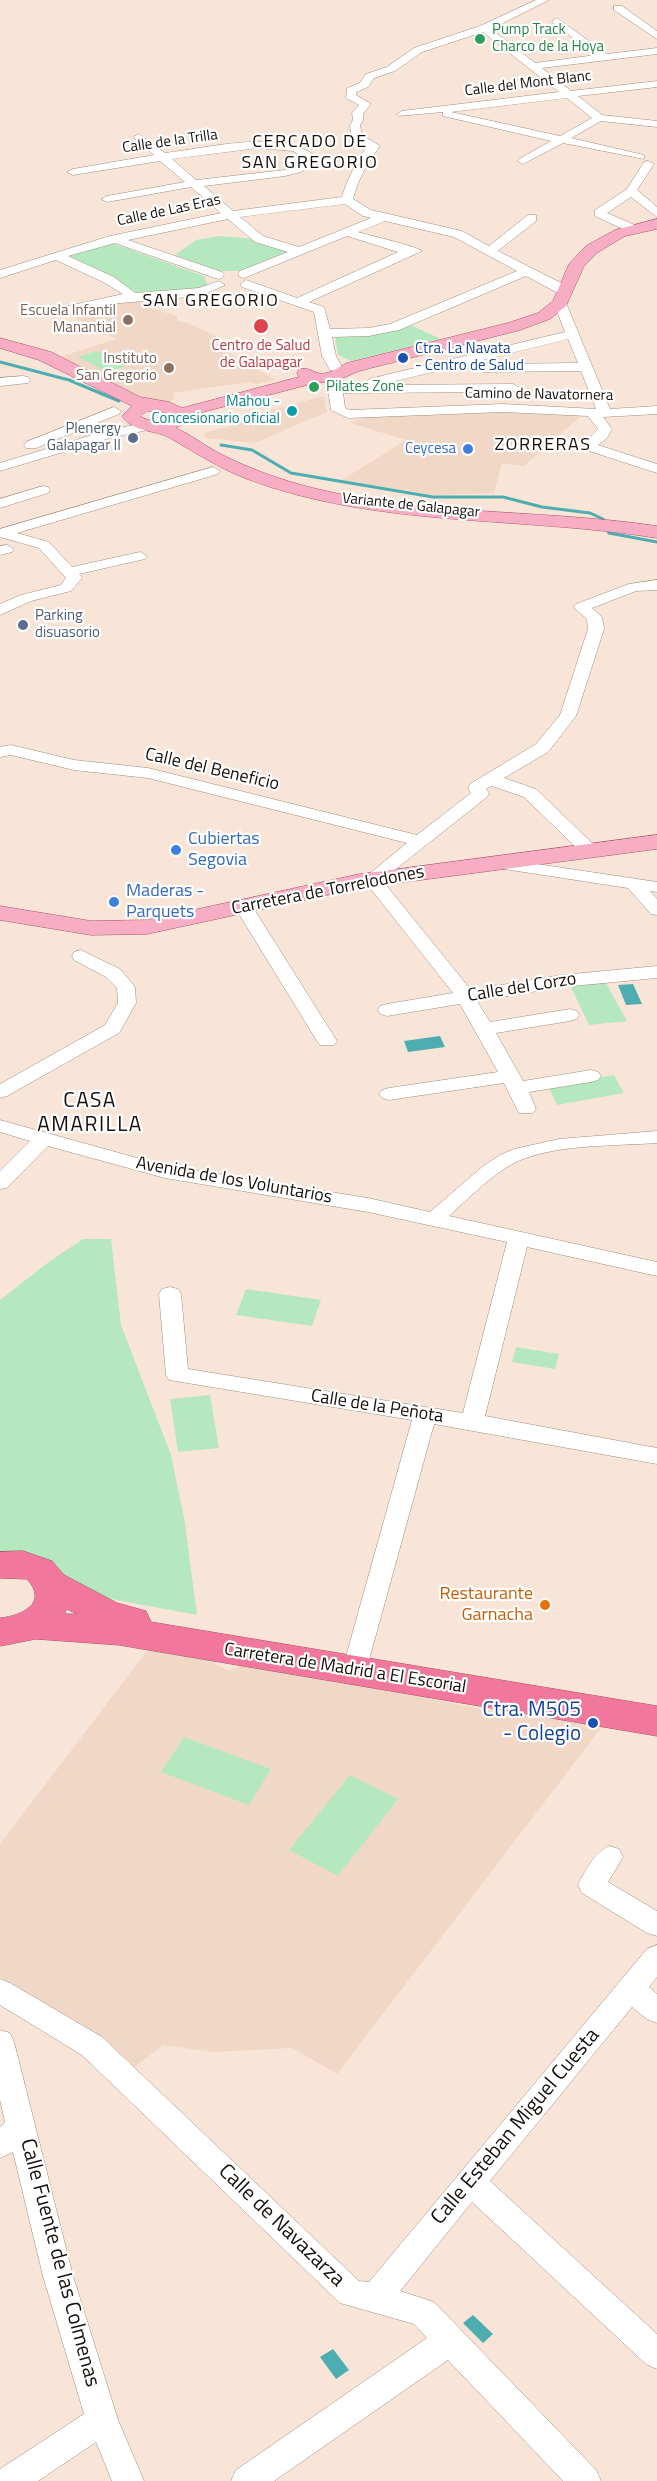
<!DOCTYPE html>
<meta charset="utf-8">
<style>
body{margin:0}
canvas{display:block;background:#f8e5d7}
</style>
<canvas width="657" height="2481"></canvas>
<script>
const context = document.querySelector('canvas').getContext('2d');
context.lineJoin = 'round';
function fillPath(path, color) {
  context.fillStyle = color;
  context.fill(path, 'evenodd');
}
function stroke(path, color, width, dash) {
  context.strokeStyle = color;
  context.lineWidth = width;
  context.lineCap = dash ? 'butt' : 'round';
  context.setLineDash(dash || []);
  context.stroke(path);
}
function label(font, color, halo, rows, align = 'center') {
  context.font = font + ' "Titillium Web",sans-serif';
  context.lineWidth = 4.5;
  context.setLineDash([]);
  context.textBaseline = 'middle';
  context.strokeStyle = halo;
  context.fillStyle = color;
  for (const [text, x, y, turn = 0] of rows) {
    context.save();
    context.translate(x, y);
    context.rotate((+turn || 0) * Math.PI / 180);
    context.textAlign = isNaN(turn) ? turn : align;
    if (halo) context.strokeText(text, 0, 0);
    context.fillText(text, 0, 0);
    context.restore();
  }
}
fillPath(new Path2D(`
 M137 300 144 306 177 316V321L188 323 218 337V343L215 345 276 380 257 384 248 382 172 393 175 396 170 403 147 401 60 357 116 339 65 313 80 308Z
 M324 396 327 412 255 443 205 438 204 433 238 424 233 420Z
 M504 410 582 415 524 466 502 463 494 493 435 495 342 480 406 440 350 423 365 416Z
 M149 1648 202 1657 229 1671 243 1664 413 1692 430 1699 502 1713 535 1716 601 1728 337 2074 292 2048 213 2052 163 2045 135 2067 105 2039 0 1977V1844Z`), '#f1d8c6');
fillPath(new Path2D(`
 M220 236 254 239 289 251 243 271H218L175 255 196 240Z
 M109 242 204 276 208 286 197 290 138 293 65 256Z
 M408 324 441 339 351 361 338 355 335 336Z
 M97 351 126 366 107 372 78 357Z
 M605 981 627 1021 589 1025 570 985Z
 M614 1075 624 1093 557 1105 548 1086Z
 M83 1239H111L121 1325 171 1455 185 1523 197 1615 90 1595 0 1554V1300L50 1261Z
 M246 1289 321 1300 312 1326 236 1315Z
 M516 1347 559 1354 555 1369 512 1362Z
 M210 1395 219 1448 178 1452 170 1399Z
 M184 1737 271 1769 249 1805 161 1772Z
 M350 1775 398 1799 338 1876 289 1850Z`), '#b6e8c0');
fillPath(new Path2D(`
 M633 984 642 1004 626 1005 618 985Z
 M440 1036 445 1047 408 1052 404 1041Z
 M473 2315 493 2334 483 2343 463 2323Z
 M333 2349 349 2370 336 2379 320 2357Z`), '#4dadb0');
stroke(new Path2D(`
 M0 362 69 380 119 401
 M221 445 252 450 291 473 433 497H503L542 507 590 513 603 519
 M607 529 609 533 657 542`), '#4dadb0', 3);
const minor = new Path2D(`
 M536 0H549L491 29 535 63 596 55 553 23 552 21 557 18 607 54 657 48V54L542 68 571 91 657 81V87L578 96 602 115 657 121V127L601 121 571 138 644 155V159L563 143 523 164 517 161 519 159 551 141 443 116V112L398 116 397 114 402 111 559 92 483 32 422 52 395 71 374 78 368 87 356 92V95L371 104 363 114V120L360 125 362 135 380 146C368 162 358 179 353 199L371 210 462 231 489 246 528 215H536V221L498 251 569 287 571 290 569 293 556 292 526 276 399 330 369 336 332 337 336 356 342 367 335 371 330 370 322 356 314 312 242 287 240 284 246 280 297 298 398 252 347 236 244 278 240 277 238 274 240 271 288 252 255 242 228 219 128 240 222 272 224 275 222 278 218 279 115 243 68 256 114 277 135 293 199 288 219 281 225 285 201 296 109 304 54 317 50 316 48 313 50 310 123 294 105 283 56 260 0 278V270L110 236 221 213 191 187 107 202 101 199 107 196 185 182 160 161 73 175 67 172 73 169 154 155 133 137 139 134 165 153C208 148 275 130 313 154L315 161 301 172 285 176 204 186 233 211 342 197C347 180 356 161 367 147L351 137 350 125 353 120 352 113 359 105 346 98 347 88 360 83 366 74 387 67 414 48 480 26ZM567 98 592 118 560 136 451 112ZM258 148 293 151 303 157V160L293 168 285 170 196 180 172 159ZM345 204 363 216 371 218 299 247 263 236 240 217ZM385 221 454 237 517 271 390 324 369 328 330 329 324 307 309 302 422 251C419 247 368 235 358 232Z
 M614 6H622L657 31V39L614 10Z
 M648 161 654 164 637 190 657 207V217L631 197 607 213 637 226V232H629L595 216V210L627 189 644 162Z
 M560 299 566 303 610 409 657 406V414L603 417 612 429 607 438 598 445 657 464V473L583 449 581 446 598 429 588 416 503 412 348 418 331 410 328 389 330 382 335 381 342 385H369L367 382 369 379 565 332 554 303ZM568 339 578 363 485 364 479 361ZM466 364 483 372 581 371 596 409 503 404 350 410 345 408 343 393 513 392 520 388 513 384 379 385Z
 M23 376 28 377 30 380 28 383 0 386V378Z
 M114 407 121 411 119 414 36 448H26L24 445 26 442Z
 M147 422 152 423 154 426 152 429 110 438 0 471V463L102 432Z
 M213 467 220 471 218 474 17 533 49 542 72 567 140 552 147 556 145 559 79 574 82 578 71 591 31 601 0 615V604L21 595 61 585 66 578 39 548 0 537V529Z
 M43 486 48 487 50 490 48 493 0 508V499Z
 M7 545 14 549 12 552 0 555V546Z
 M657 580V590L636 591 592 608 602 617 604 629 576 716 548 752 504 778 536 789 596 847 599 851 596 855H584L524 797 492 786 486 789 489 793 487 797 382 880 471 990 562 975 657 966V978L562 987 477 1001 490 1022 570 1009 577 1011 579 1015 577 1019 570 1021 496 1033 523 1081 591 1070 598 1072 601 1076 598 1080 591 1082 529 1092 536 1109 533 1113H519L504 1083 389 1100 382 1098 379 1094 382 1090 389 1088 498 1072 460 1004 387 1016 380 1014 378 1010 380 1006 387 1004 453 993 363 879 407 843 148 778 74 770 11 755 0 757V747L11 745 74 760 148 768 417 835 471 793 468 788 470 784 536 744 560 715 588 629 587 619 573 607 576 604 629 584Z
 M497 858 657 882V892L650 891 657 899V915L651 914 628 888 491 867 488 863 491 859Z
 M243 901 249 902 252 906 337 1041 334 1045H320L317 1041 234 906 237 902Z
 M81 950 120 969 135 987 136 1003 119 1033 7 1096 0 1098V1084L105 1025 118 1003 117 988 106 977 74 960 72 956 74 952Z
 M0 1120 166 1166 368 1198 430 1212 482 1167 500 1155 514 1149 559 1139 657 1131V1143C614 1146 552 1144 514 1163 490 1176 469 1198 449 1216L657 1262V1276L527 1247 485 1416 657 1448V1464L434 1424 369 1660 366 1667 357 1669 348 1667 345 1660 412 1420 169 1380 166 1375 159 1294 162 1289 170 1287 178 1289 181 1294 188 1369 463 1413 507 1242 368 1212 165 1178 48 1146 7 1188 0 1189V1171L30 1141 0 1132Z
 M610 1846 619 1849 623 1857 608 1882 657 1911V1936L647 1933 582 1893 578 1885C585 1871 595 1851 610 1846Z
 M657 1945V1977L649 1987 657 1994V2023L647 2019 632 2007 490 2181 657 2334V2369L646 2364 472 2202 400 2291 434 2302 596 2470 601 2481H563L448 2360 274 2481H231L236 2470 427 2338 414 2324 340 2303 82 2055 0 2005V1979L10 1983 102 2037 359 2281 369 2282 647 1949Z
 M0 2030 10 2033 14 2042 73 2276 118 2420 144 2481H112L96 2442 38 2481H0V2469L84 2414 43 2276 13 2152 0 2158V2127L5 2122 0 2100Z`);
const major = new Path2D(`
 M657 219V229L625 236 598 252 584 266 566 306 550 319 520 330 359 371 336 381 315 383 199 413 176 428C190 434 202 444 215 451 239 464 265 474 291 482 409 517 536 508 657 526V538C521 516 377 528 247 479 219 468 196 453 170 438 153 429 134 433 122 416L132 406 39 360 0 348V338L51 352 140 397 169 402 182 408 299 377 297 373 299 369C308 367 310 371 318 373 327 376 339 367 347 363L508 323 538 313 553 301 569 264 586 246 615 230ZM148 411 164 412 171 416C161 422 150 423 140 416Z
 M657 835V849L360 888 147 934 91 935 0 920V906L91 921 147 920 360 874Z`);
const highway = new Path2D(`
 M23 1551 52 1561 64 1575 117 1603 146 1611 151 1622 657 1706V1736L119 1645 36 1639 0 1646V1618C22 1616 49 1603 27 1579L0 1578V1552ZM67 1609 77 1614H65Z`);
stroke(minor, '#9e8d80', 1);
stroke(major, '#a4546a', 1);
stroke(highway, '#a4546a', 1);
fillPath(minor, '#fff');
fillPath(major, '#f7aec4');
fillPath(highway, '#f1789c');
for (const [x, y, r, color] of [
 [480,39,6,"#2e9e5b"],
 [128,320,6,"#8d6e63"],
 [261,326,8,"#e0444e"],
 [403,358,6,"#1a4fb4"],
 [169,368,6,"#8d6e63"],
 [314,387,6,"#2e9e5b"],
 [292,411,6,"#0f9aa8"],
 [133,438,6,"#5c6f8a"],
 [468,449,6,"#3f7fe0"],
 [23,625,6,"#5c6f8a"],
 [176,850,6,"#3f7fe0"],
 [114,902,6,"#3f7fe0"],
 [545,1605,6,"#e8710a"],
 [593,1723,6,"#1a4fb4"]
]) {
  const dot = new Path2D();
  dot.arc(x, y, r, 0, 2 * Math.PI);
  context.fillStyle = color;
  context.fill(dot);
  stroke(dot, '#fff', 2);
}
label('15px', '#27864d', '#fff', [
 ["Pump Track",492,30],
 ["Charco de la Hoya",492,47],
 ["Pilates Zone",326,387]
], 'left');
label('15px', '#16100c', '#fff', [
 ["Calle del Mont Blanc",528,84,-7],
 ["Calle de la Trilla",170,142,-8],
 ["Calle de Las Eras",169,211,-12],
 ["Camino de Navatornera",539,395,1],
 ["Variante de Galapagar",411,506,6]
]);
label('15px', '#785e54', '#fff', [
 ["Escuela Infantil",116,311],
 ["Manantial",116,328],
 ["Instituto",157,359],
 ["San Gregorio",157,376]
], 'right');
label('15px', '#be3a42', '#fff', [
 ["Centro de Salud",261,346],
 ["de Galapagar",261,363]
]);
label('15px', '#164399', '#fff', [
 ["Ctra. La Navata",415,349],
 ["- Centro de Salud",415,366]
], 'left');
label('15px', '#0d838f', '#fff', [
 ["Mahou -",280,402],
 ["Concesionario oficial",280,419]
], 'right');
label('15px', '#4e5e75', '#fff', [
 ["Plenergy",121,429],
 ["Galapagar II",121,446],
 ["Parking",35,616,"left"],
 ["disuasorio",35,633,"left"]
], 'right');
label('15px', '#366cbe', '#fff', [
 ["Ceycesa",456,449]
], 'right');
context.letterSpacing = '1.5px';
label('18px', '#16100c', '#fff', [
 ["CERCADO DE",310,143],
 ["SAN GREGORIO",310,164],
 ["SAN GREGORIO",211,302],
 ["ZORRERAS",543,446]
]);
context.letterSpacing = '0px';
label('18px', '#16100c', '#fff', [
 ["Calle del Beneficio",212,770,13],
 ["Carretera de Torrelodones",328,891,-11],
 ["Calle del Corzo",522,988,-9],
 ["Avenida de los Voluntarios",234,1181,10],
 ["Calle de la Peñota",377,1407,9],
 ["Carretera de Madrid a El Escorial",345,1669,9]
]);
label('18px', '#366cbe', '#fff', [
 ["Cubiertas",188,840],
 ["Segovia",188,861],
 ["Maderas -",126,892],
 ["Parquets",126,913]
], 'left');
label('18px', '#c56008', '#fff', [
 ["Restaurante",533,1595],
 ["Garnacha",533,1616]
], 'right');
context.letterSpacing = '1.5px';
label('21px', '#16100c', '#fff', [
 ["CASA",90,1102],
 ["AMARILLA",90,1126]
]);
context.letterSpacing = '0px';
label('21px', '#164399', '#fff', [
 ["Ctra. M505",581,1711],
 ["- Colegio",581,1735]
], 'right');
label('21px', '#16100c', '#fff', [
 ["Calle Esteban Miguel Cuesta",516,2127,-50],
 ["Calle de Navazarza",281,2226,44],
 ["Calle Fuente de las Colmenas",59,2263,75]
]);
</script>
